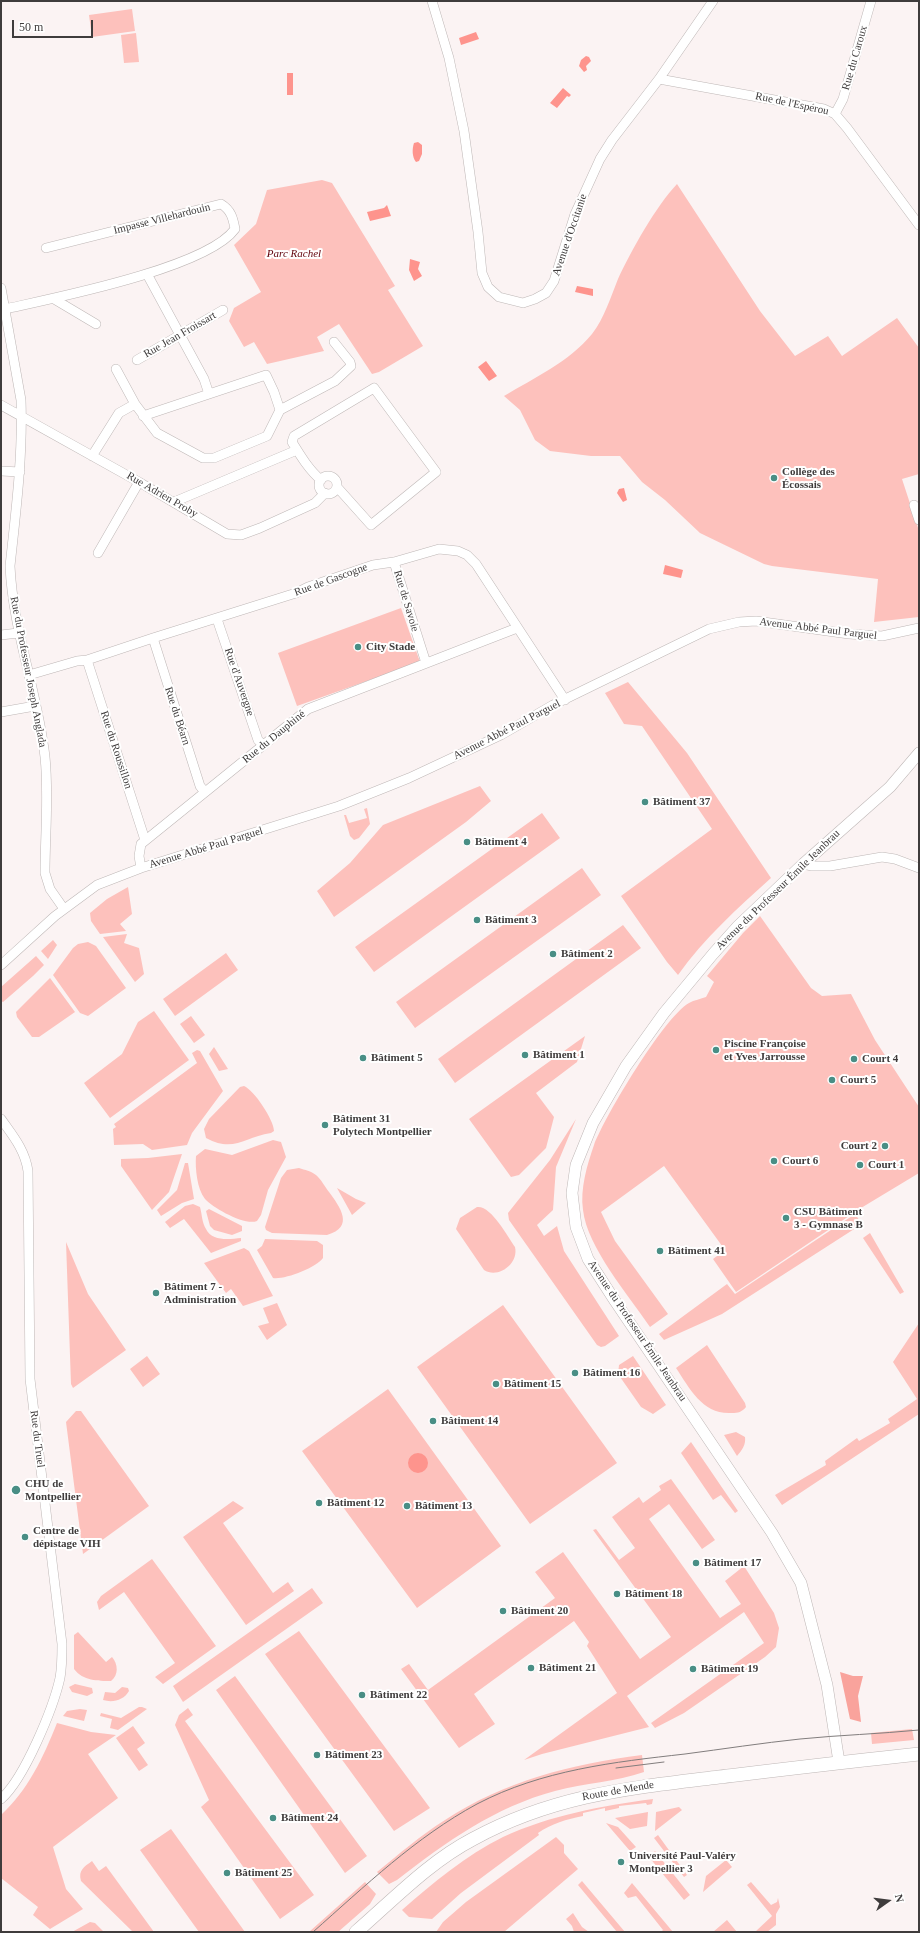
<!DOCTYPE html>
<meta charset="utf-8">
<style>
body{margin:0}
#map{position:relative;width:920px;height:1933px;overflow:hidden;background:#fbf3f3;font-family:Georgia,serif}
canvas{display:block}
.frame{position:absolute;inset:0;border:2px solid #3f3c3c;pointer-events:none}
.north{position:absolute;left:868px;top:1881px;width:40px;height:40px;-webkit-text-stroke:3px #fff;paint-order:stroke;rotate:76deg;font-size:11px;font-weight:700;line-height:16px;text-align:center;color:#3f3c3c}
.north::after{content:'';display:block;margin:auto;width:14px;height:18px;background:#3f3c3c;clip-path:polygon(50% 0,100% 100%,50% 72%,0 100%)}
.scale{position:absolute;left:12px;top:20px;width:81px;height:18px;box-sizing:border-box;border:2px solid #3f3c3c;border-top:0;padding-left:5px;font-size:12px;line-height:14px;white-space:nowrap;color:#3f3c3c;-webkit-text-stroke:3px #fff;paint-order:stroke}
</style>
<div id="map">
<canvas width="920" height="1933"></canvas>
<div class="frame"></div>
<div class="north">N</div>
<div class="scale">50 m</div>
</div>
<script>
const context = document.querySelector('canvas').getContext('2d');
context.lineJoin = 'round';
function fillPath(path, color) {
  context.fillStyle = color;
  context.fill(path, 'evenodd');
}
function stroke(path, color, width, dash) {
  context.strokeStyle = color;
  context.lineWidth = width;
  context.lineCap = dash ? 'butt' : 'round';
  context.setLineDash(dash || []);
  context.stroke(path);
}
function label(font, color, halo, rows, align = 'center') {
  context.font = font + ' Georgia,serif';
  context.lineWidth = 4;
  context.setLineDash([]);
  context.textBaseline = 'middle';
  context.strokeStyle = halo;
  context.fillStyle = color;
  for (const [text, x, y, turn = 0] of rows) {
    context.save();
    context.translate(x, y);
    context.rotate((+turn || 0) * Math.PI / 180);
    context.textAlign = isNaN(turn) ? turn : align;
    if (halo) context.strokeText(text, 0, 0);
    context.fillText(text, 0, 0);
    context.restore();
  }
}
fillPath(new Path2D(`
 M132 9 135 31 92 37 89 15Z
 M136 33 139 62 124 63 121 35Z
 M322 180 332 183 395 286 388 290 423 346 379 372 372 374 339 324 317 337 324 351 267 364 254 342 244 347 229 321 234 308 261 292 234 245 256 224 267 190Z
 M677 184 760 311 795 356 828 336 842 356 897 318 919 348V474L902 479 919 531V617L874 622 878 579 772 566 764 564 700 533 665 500 642 482 620 456H591L550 451 535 440 520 410 504 396C534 378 569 362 592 334 604 319 611 296 618 279 631 251 656 206 677 184Z
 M401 608 420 662 297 706 278 653Z
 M628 682 687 753 771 878C738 908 704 938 678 975L667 962 621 896 712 829 642 726 624 724 605 693Z
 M480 786 491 801 466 822 334 917 317 891 350 863 383 825Z
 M367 808 370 824 359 838 354 840 350 836 344 815H346L349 823 367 818 364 809Z
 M542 813 560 838 374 972 355 947Z
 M582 868 601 895 415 1028 396 1002Z
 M128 887 132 914 120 924 126 931 100 934 91 921 90 913 107 899Z
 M760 916 811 988 822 996 851 994 875 1040 919 1107V1173L861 1208 736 1292 713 1259 725 1250 664 1166 601 1212 615 1241 668 1314 650 1327C629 1296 587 1247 583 1210 580 1189 587 1165 594 1145 605 1116 664 1017 689 1003 694 1000 701 999 706 997L714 982 707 976 743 933Z
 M623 925 641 948 455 1083 438 1059Z
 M127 934 124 943 139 948 144 974 135 982 103 937Z
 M53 940 57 945 48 959 41 951Z
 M88 942 96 946 126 988 88 1016 80 1013 53 975 73 948 78 944Z
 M226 953 238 970 175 1016 163 999Z
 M36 956 44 965 33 976 3 1002 1 1001V987Z
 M50 978 75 1012 39 1037H32L17 1017 16 1012Z
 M154 1011 189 1060 110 1118 84 1083 122 1054 138 1022Z
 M191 1016 205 1035 194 1043 180 1024Z
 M585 1036 577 1062 536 1093 554 1117 546 1148 519 1175 511 1177 469 1119Z
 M214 1047 228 1069 219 1071 209 1054Z
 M197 1050 200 1051 223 1091 192 1133 187 1145 152 1150 143 1144 114 1145 113 1129 116 1127 114 1124 197 1063 192 1053Z
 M244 1086C254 1090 274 1120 274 1131L271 1133C244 1137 234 1153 206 1138L204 1129 209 1119 240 1087Z
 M576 1119 556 1167 553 1210 537 1225 544 1236 557 1226 564 1251 619 1336 605 1346 601 1347 597 1345 509 1220 508 1213 550 1160Z
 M273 1140 281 1142 286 1157 268 1190 261 1215 257 1221C245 1226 213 1208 205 1199 197 1189 195 1168 196 1156L205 1149 232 1155Z
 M182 1154 169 1192 152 1210 121 1166V1159L148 1158Z
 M185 1163H188L194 1199 182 1203 161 1216 157 1210 177 1190Z
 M299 1168C305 1170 311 1171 316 1175 321 1179 325 1187 329 1192 340 1207 355 1227 327 1235L272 1233 266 1230 265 1227 281 1178 287 1170Z
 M337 1188 356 1199 366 1203 352 1215Z
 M193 1204 200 1207C202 1214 202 1223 206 1229 212 1242 230 1239 241 1238V1241L211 1253 184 1219 170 1228 165 1222 185 1206Z
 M477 1207C491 1205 508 1237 515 1247 519 1264 498 1279 484 1270L456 1229 460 1218Z
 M209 1209 242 1226V1231L232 1235 214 1230 210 1226 206 1211Z
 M855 1214 862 1224 722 1314 664 1340 659 1334 727 1284 735 1294Z
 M870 1233 904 1292 900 1294 863 1238Z
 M265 1239 317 1241 323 1245V1258C316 1268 284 1280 273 1278L257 1250 262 1246Z
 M66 1242 88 1294 126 1350 73 1388 71 1384Z
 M244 1248 249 1251 273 1296 243 1306 231 1289 226 1293 204 1263Z
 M277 1303 287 1325 267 1340 258 1326 269 1323 263 1308Z
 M503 1305 617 1463 530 1524 417 1367Z
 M919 1323V1414L782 1505 775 1495 826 1465 825 1461 857 1438 859 1441 890 1423 888 1419 917 1399 893 1362Z
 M707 1345 745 1403 746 1407C742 1412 738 1413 732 1413 703 1415 690 1389 676 1368Z
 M147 1356 160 1374 143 1387 130 1369Z
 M633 1356 666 1405 653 1414 641 1407 618 1374 619 1365Z
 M388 1389 501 1546 417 1608 302 1451Z
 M76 1411H81L149 1506 83 1554 66 1422Z
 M736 1432 745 1437C746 1445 742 1450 737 1456L724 1435Z
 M691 1442 738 1511 735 1513 721 1495 713 1500 681 1453Z
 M671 1479 715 1540 702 1549 669 1504 649 1519 720 1618 741 1604 725 1581 744 1566 774 1613 779 1628 776 1647 765 1657 684 1713 655 1728 651 1723 764 1643 744 1612 627 1696 649 1727 542 1754 524 1760 617 1693 587 1646 589 1642 574 1621 474 1694 495 1724 459 1748 401 1669 409 1664 428 1690 555 1598 535 1572 563 1552 640 1659 671 1637 593 1530 596 1529 619 1560 635 1548 612 1517 639 1497 643 1503 661 1490 659 1486Z
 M233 1501 244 1508 223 1523 273 1593 288 1582 294 1591 246 1625 183 1537Z
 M152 1559 216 1646 163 1684 155 1677 175 1663 124 1592 99 1610 97 1602 101 1596Z
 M312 1588 323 1603 183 1702 173 1686Z
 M299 1631 430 1808 394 1831 265 1654Z
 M78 1632 106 1662 112 1657C118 1664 119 1675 111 1681 98 1681 83 1681 74 1669V1635Z
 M235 1676 367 1856 345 1873 216 1690Z
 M75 1684 92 1688 93 1693 87 1696 72 1692 69 1687Z
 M122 1687 128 1688 129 1691C124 1700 113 1703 103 1700L105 1692 115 1693Z
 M139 1707H142L147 1709 118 1730 110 1728 112 1719 100 1716 101 1713 121 1718Z
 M188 1708 193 1715 185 1721 314 1895 280 1919 201 1807 209 1800 175 1725 179 1715Z
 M80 1709 87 1710 84 1721 63 1716 67 1711Z
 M57 1723 91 1732 116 1735 88 1754 118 1798 53 1847 66 1889 83 1909 50 1929 33 1915 38 1907 1 1878V1815C28 1790 43 1758 57 1723Z
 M133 1726 145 1743 137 1749 148 1765 139 1771 116 1738Z
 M912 1729 914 1740 872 1744 871 1733Z
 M642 1755 644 1772C616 1782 585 1783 555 1791 495 1807 446 1842 397 1880L389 1884 377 1872C399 1854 421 1835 445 1820 504 1781 572 1764 642 1755Z
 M653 1799 652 1804 647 1805 646 1803 619 1806V1808L605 1811V1808L583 1813V1816C567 1819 551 1824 538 1833L539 1835 461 1893 432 1919 409 1917 402 1910C433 1883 466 1855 503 1837 551 1815 601 1806 653 1799Z
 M679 1807 682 1810 655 1831 656 1812Z
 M648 1812 647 1826 630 1829 615 1818Z
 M606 1823 618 1827 636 1847 630 1851Z
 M171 1829 245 1932H199L140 1850Z
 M658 1835 687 1875 684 1877 654 1838Z
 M556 1837 564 1845V1853L578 1869 504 1932H436L443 1922 466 1902Z
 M655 1851 690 1895 684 1900 649 1857Z
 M726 1860 732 1867 703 1892 706 1876Z
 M92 1861 99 1871 106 1866 154 1932H133L81 1881C78 1870 84 1867 92 1861Z
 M582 1881 625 1932H617L578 1885Z
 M365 1882 376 1894 370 1904 338 1932H309Z
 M751 1882 771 1905 777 1902 778 1898 780 1907 776 1914V1925L767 1932H755L772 1916 747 1885Z
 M632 1883 673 1932H661L663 1930 636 1896 628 1898 624 1893Z
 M573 1913 582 1927 589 1932H574L572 1926 566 1919Z
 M727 1920 737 1932H713Z
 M90 1922 95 1923 104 1932H72Z`), '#fdc1bc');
fillPath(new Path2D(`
 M840 1672 853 1676H863L858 1696 861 1722 850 1719Z`), '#f9a39c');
fillPath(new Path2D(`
 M476 32 479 39 461 45 459 38Z
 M586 56 589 57 591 61 586 66 587 70 584 72 579 66 581 60Z
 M287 73H293V95H287Z
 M563 88 571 95 569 97 567 96 557 108 550 103Z
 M418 142 422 145V154L419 161 416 162C412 157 412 149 414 143Z
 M387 205 391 216 370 221 367 212 384 208Z
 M410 259 420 262 418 269 422 276 414 281 409 270Z
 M577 286 593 289V296L575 292Z
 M486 361 497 376 489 381 478 367Z
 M624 488 627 500 623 502 617 493 619 489Z
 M665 565 683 570 681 578 663 574Z
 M408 1463a10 10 0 1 1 20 0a10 10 0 1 1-20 0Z`), '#fe948d');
const minor = new Path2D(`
 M432 1 449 58 464 131 478 232 482 273 488 287 499 297 523 303 535 299 546 293 554 281 575 214 600 159 612 140 659 79 713 1
 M659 79 824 109 835 114 847 128 919 225
 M835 114 843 99 871 1
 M147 274 204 379 209 394
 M1 288 21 400C23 455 16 511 10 566 13 632 38 693 45 757 49 795 45 835 45 873L50 889 64 909
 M54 299 96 324
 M5 309C54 298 207 268 235 229 233 218 231 210 221 204L46 248
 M137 360 223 310
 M116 369 135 404
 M1 405 139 482 227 534 241 535 260 528 315 503 325 493
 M143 416 266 375 274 392 280 410
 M92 456 119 413 135 404 157 433 203 458H214L267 436 280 410 335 381 351 366 350 362 334 342
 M1 471 20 472
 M319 485a9 9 0 1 1 18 0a9 9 0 1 1-18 0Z
 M321 480C309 470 300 455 292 442L294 436 374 388 436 472 371 525 337 487
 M174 502 297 450
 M914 505 919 520
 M98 553 139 482
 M394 562 426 663
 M217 619 258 740 263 745
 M1 635 18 633
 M153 638 200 786 205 792
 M87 660 145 840
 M29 675 77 661 87 660 153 638 296 593 308 587 373 565 394 562 439 549 458 551 467 555 476 564 565 700
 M1 712 35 706
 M803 864 812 866H830L882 857 895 859 919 868
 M141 868 139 856 141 844 308 709 517 628
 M1 965 55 916 97 885 141 868 339 806 409 778 501 735 553 705 709 629 739 622 756 621 849 634 882 636 919 628
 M1 1119C13 1136 25 1150 28 1171L30 1379 62 1644C62 1655 62 1667 60 1678 53 1709 24 1779 1 1799`);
const tertiary = new Path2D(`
 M839 1762 827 1685 801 1583 772 1533 615 1301 588 1259 576 1227 572 1193 576 1165 593 1123 626 1066 664 1013 713 954 738 926 803 864 890 787 919 753`);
const secondary = new Path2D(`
 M356 1932C393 1900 429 1862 473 1839 554 1795 630 1788 719 1777 786 1769 852 1761 919 1754`);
stroke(minor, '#beb7b6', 10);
stroke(tertiary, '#beb7b6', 12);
stroke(secondary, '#beb7b6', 14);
stroke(minor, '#fff', 9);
stroke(tertiary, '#fff', 11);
stroke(secondary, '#fff', 13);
stroke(new Path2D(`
 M616 1768 664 1762
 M313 1932C365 1886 416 1837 477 1804 542 1770 614 1762 685 1754 723 1749 762 1743 800 1739 840 1735 879 1734 919 1730`), '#817d7d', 1);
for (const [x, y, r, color] of [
 [774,478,4,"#498e85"],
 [358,647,4,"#498e85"],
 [645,802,4,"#498e85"],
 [467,842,4,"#498e85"],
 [477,920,4,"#498e85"],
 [553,954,4,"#498e85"],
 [716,1050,4,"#498e85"],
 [525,1055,4,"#498e85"],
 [363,1058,4,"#498e85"],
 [854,1059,4,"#498e85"],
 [832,1080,4,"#498e85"],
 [325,1125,4,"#498e85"],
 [885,1146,4,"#498e85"],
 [774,1161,4,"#498e85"],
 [860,1165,4,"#498e85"],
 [786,1218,4,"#498e85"],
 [660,1251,4,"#498e85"],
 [156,1293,4,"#498e85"],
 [575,1373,4,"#498e85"],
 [496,1384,4,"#498e85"],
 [433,1421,4,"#498e85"],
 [16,1490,5,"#498e85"],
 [319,1503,4,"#498e85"],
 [407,1506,4,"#498e85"],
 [25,1537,4,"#498e85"],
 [696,1563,4,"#498e85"],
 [617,1594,4,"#498e85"],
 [503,1611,4,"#498e85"],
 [531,1668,4,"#498e85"],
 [693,1669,4,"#498e85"],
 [362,1695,4,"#498e85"],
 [317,1755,4,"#498e85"],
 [273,1818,4,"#498e85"],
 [621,1862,4,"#498e85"],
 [227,1873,4,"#498e85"]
]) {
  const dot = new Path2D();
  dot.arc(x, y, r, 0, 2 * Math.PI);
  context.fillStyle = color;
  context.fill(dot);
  stroke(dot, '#fff', 1.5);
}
label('11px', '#3f3c3c', '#fff', [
 ["Rue du Caroux",855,58,-74],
 ["Rue de l'Espérou",792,104,12],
 ["Impasse Villehardouin",162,219,-14],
 ["Avenue d'Occitanie",570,235,-71],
 ["Rue Jean Froissart",180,335,-30],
 ["Rue Adrien Proby",162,495,30],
 ["Rue de Gascogne",331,580,-20],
 ["Rue de Savoie",406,601,73],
 ["Avenue Abbé Paul Parguel",818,629,7],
 ["Rue du Professeur Joseph Anglada",28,672,79],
 ["Rue d'Auvergne",239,682,71],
 ["Rue du Béarn",177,716,72],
 ["Avenue Abbé Paul Parguel",507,730,-27],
 ["Rue du Dauphiné",274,737,-39],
 ["Rue du Roussillon",116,750,72],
 ["Avenue Abbé Paul Parguel",206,848,-17],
 ["Avenue du Professeur Émile Jeanbrau",778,890,-44],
 ["Avenue du Professeur Émile Jeanbrau",637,1331,56],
 ["Rue du Truel",37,1439,83],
 ["Route de Mende",618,1791,-10]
]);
label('italic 11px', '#61000a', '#fff', [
 ["Parc Rachel",294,254]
]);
label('bold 11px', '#3f3c3c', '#fff', [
 ["Collège des",782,472],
 ["Écossais",782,485],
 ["City Stade",366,647],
 ["Bâtiment 37",653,802],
 ["Bâtiment 4",475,842],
 ["Bâtiment 3",485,920],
 ["Bâtiment 2",561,954],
 ["Piscine Françoise",724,1044],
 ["et Yves Jarrousse",724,1057],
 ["Bâtiment 1",533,1055],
 ["Bâtiment 5",371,1058],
 ["Court 4",862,1059],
 ["Court 5",840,1080],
 ["Bâtiment 31",333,1119],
 ["Polytech Montpellier",333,1132],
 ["Court 2",877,1146,"right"],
 ["Court 6",782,1161],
 ["Court 1",868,1165],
 ["CSU Bâtiment",794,1212],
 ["3 - Gymnase B",794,1225],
 ["Bâtiment 41",668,1251],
 ["Bâtiment 7 -",164,1287],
 ["Administration",164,1300],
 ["Bâtiment 16",583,1373],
 ["Bâtiment 15",504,1384],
 ["Bâtiment 14",441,1421],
 ["CHU de",25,1484],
 ["Montpellier",25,1497],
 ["Bâtiment 12",327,1503],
 ["Bâtiment 13",415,1506],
 ["Centre de",33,1531],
 ["dépistage VIH",33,1544],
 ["Bâtiment 17",704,1563],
 ["Bâtiment 18",625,1594],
 ["Bâtiment 20",511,1611],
 ["Bâtiment 21",539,1668],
 ["Bâtiment 19",701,1669],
 ["Bâtiment 22",370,1695],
 ["Bâtiment 23",325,1755],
 ["Bâtiment 24",281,1818],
 ["Université Paul-Valéry",629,1856],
 ["Montpellier 3",629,1869],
 ["Bâtiment 25",235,1873]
], 'left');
</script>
